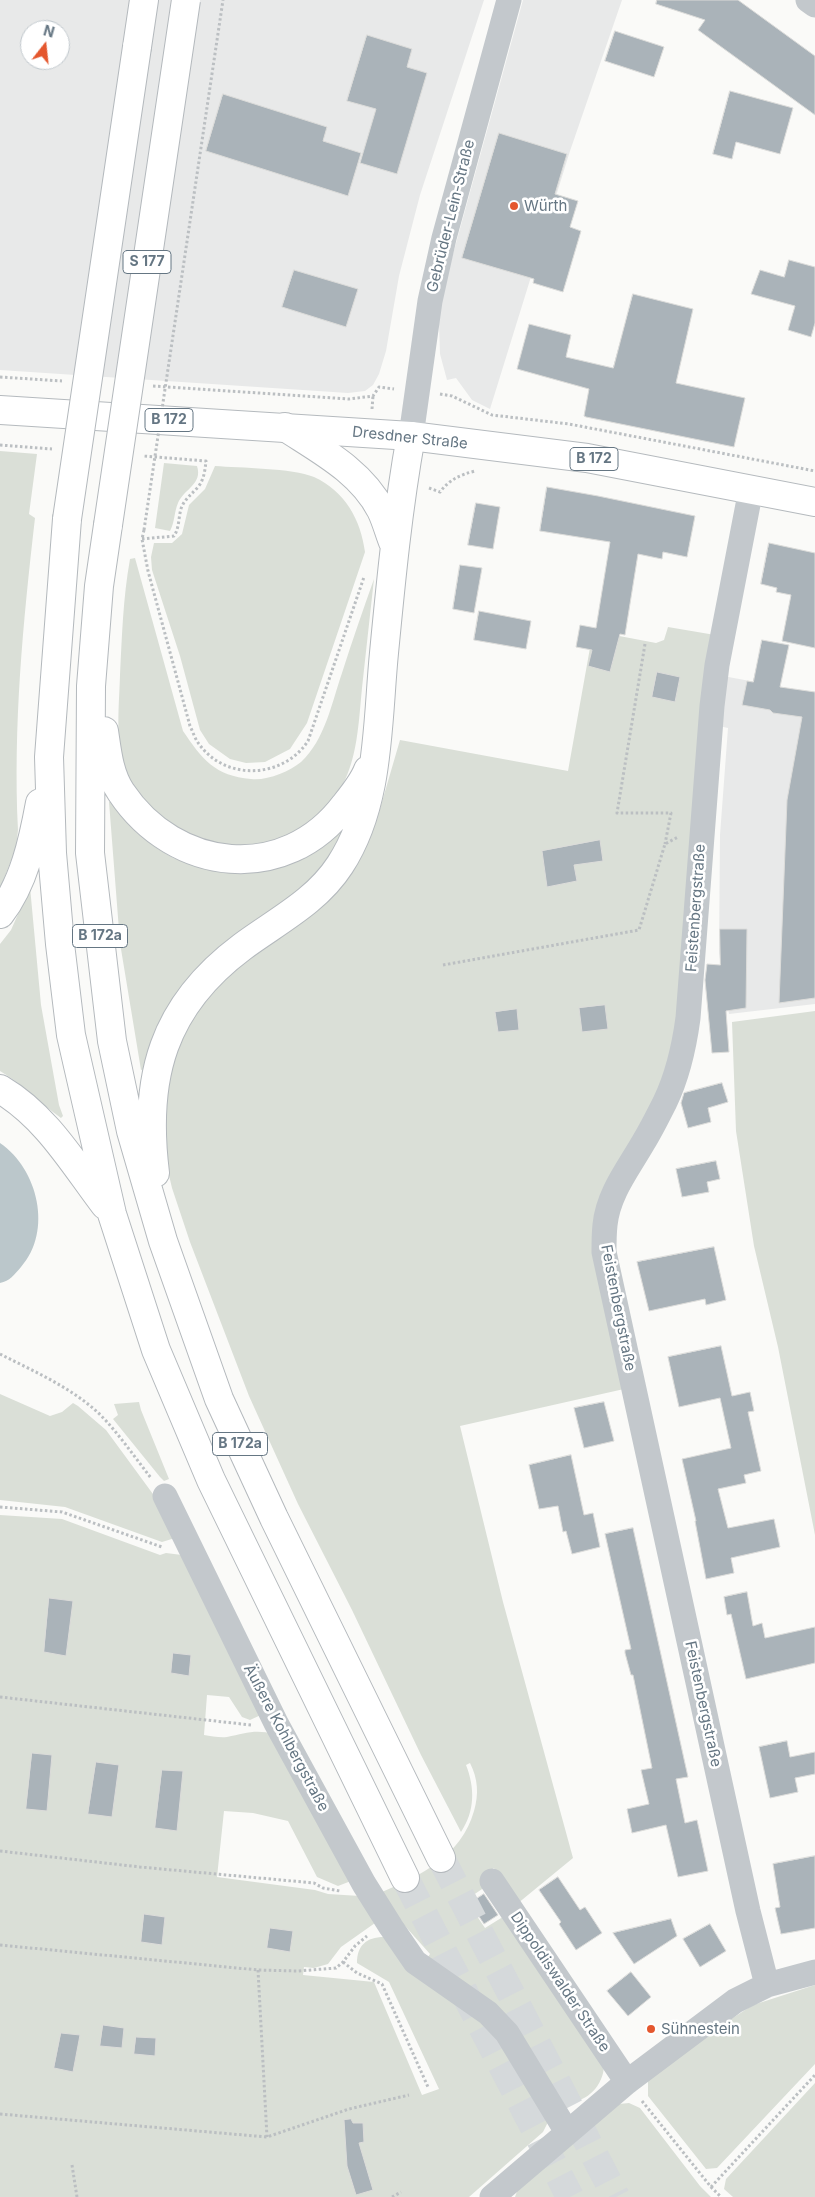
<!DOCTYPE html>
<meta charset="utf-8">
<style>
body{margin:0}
#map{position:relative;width:815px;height:2197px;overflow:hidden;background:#fafaf8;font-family:Inter,sans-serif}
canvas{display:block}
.north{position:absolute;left:20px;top:20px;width:50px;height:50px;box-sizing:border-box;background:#fff;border:1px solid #c1c8cd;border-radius:50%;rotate:16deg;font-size:14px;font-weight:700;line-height:20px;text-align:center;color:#657683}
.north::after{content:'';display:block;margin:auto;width:18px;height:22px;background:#e4572e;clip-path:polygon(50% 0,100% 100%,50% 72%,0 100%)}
</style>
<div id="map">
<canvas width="815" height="2197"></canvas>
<div class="north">N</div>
</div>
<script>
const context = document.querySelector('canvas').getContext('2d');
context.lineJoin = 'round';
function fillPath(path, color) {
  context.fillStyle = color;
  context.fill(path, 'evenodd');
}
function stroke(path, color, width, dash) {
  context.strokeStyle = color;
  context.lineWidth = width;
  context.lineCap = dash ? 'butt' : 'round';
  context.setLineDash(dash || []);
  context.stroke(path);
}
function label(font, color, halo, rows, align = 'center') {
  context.font = font + ' Inter,sans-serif';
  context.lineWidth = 5;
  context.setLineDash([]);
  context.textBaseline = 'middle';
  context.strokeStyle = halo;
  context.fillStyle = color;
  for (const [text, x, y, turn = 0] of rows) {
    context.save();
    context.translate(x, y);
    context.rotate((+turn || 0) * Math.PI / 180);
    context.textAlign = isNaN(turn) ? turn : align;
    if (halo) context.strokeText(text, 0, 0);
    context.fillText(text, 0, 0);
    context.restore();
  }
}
fillPath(new Path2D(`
 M0 0H484L420 195 399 276 386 351 379 374 373 385 365 391 348 393 0 370ZM30 30H60V60H30Z
 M523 0H622L570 151 490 409 472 400 456 378 447 380 440 354 439 323 442 294Z
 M723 676 815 693V1004L729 1014 719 953 720 835 728 728 719 726Z`), '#e8e9e9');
fillPath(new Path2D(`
 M0 451 37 454 29 514 35 518C23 622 13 726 18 830L16 848 0 889Z
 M164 463 197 466C203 484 184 489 178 503 174 512 175 522 170 531L155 528Z
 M215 466C240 468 292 468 314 477 345 491 361 520 365 552L307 723 290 749 265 762 246 763 230 759 209 744 200 730 180 656 152 570 151 557 154 543H172L182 534 189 505 205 489Z
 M135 558 183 731C202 759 215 776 251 779 266 781 289 772 301 762 325 740 332 702 342 673 352 641 363 610 374 579 370 615 366 651 362 688 359 718 358 752 345 780 330 810 302 837 270 846 219 859 151 828 129 780 114 746 119 711 120 675 122 636 123 598 130 559Z
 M668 627 715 635 672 1065 610 1180 624 1389 460 1426 503 1602 573 1858 517 1904 494 1868 480 1878 485 1887 466 1900 485 1928 506 1915 604 2066C603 2088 583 2106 562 2101L428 1957 430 1954 397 1917 382 1892C422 1875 461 1856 474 1811 479 1794 478 1779 470 1763L466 1765C475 1788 475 1811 461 1832L421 1755 352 1610 298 1504 249 1396 190 1242 172 1188 163 1150 164 1081 193 1011 367 838 377 819 400 740 568 771 593 631 656 643 664 640Z
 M114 801 136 832 155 847 173 858 212 871 239 872 344 820 350 823C334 851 317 877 292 898 259 924 218 945 190 977 169 1001 157 1040 145 1069L141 1070 120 943 109 802Z
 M30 887 41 1005 59 1105 63 1116 61 1118C40 1103 23 1084 0 1071V944L11 930Z
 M815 1011V1535L778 1347 754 1246 736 1131 732 1022Z
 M0 1394 50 1416 62 1412 73 1403 78 1406 106 1430 161 1505 175 1538 162 1542 65 1507 0 1500Z
 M139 1402 141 1410 169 1479 164 1481 160 1477 113 1419 118 1415 114 1404Z
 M0 1515 62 1519 160 1555 166 1553 182 1555 263 1714 250 1720 242 1717 229 1697 207 1695 204 1735C211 1736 220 1738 227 1737 245 1733 256 1729 274 1734L351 1881 338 1886 317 1877 288 1821 253 1813 224 1811 217 1877 315 1890 328 1894 360 1896 375 1923 341 1947 328 1964 314 1968 304 1967 303 1975 374 1982 422 2095 439 2089 389 1982 357 1963C357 1946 366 1937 384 1937L498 2035 548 2122 543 2132 469 2197H0Z
 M815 1985V2064L717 2168 706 2169 648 2096V2081L703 2037 753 2005Z
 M815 2083V2197H733L724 2189 726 2179Z
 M629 2103 640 2108 700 2186 711 2197H515L519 2186 619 2104Z`), '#dadfd7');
fillPath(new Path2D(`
 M0 1143C38 1169 53 1231 21 1267 14 1275 10 1281 0 1283Z`), '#bbc7cb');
const building = new Path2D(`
 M657 0H738L815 56V115L698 30 705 20 656 4Z
 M615 31 664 47 654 77 605 61Z
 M367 35 412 49 407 67 427 73 397 174 360 163 376 109 347 101Z
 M730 91 793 108 780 154 736 142 732 159 713 154Z
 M223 94 327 127 323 141 361 153 348 196 206 151Z
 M499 133 567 154 555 194 578 201 570 227 581 231 563 292 533 283 534 279 462 258Z
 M789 260 815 267V323L811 337 788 330 795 306 751 294 760 270 784 277Z
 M294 270 358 289 346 327 282 307Z
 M633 294 693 309 676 383 745 398 734 447 586 417 584 416 589 389 517 369 529 324 571 335 566 357 613 368Z
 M547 487 598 496 695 516 687 557 663 552 662 559 638 554 625 635 620 634 610 672 588 666 592 650 576 647 580 625 596 628 610 542 540 531Z
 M476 503 500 507 493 549 468 545Z
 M769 543 815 553V648L782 641 791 595 776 592 777 588 761 584Z
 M460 565 482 568 474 613 453 609Z
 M479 611 531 621 526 649 474 640Z
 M762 640 789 645 780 687 815 692V998L779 1003 787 800 802 717 773 713 770 710 742 705 747 681 753 682Z
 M657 672 680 677 675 702 652 697Z
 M600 840 603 861 574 865 577 881 547 887 542 851Z
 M720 929H747L746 1008 726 1011 729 1052 712 1053 705 980 707 964 720 965Z
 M605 1005 608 1029 582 1032 579 1008Z
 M517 1009 519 1030 498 1032 495 1012Z
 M722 1083 728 1102 708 1108 711 1122 688 1128 681 1103 684 1093Z
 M716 1161 720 1179 707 1182 709 1192 682 1197 676 1169Z
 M714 1247 726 1300 706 1305 705 1299 649 1311 637 1262Z
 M721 1346 732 1396 750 1392 754 1411 748 1412 761 1471 744 1475 746 1483 718 1489 728 1528 774 1519 780 1547 731 1558 734 1573 706 1579 695 1521H696L682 1459 731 1448 720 1398 679 1407 668 1357Z
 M604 1402 614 1441 584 1448 574 1408Z
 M571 1455 584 1515 593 1513 600 1547 572 1554 566 1531 563 1532 558 1506 539 1509 529 1465Z
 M633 1528 688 1777 676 1779 685 1823 697 1820 708 1871 678 1877 666 1825 632 1833 627 1809 649 1804 641 1770 652 1768 633 1675H631L625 1653V1650L631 1649 605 1534Z
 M747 1592 753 1626 762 1623 765 1638 815 1627V1663L746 1679 731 1614 727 1615 724 1597Z
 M49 1598 73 1601 66 1656 44 1652Z
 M173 1653 191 1655 189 1676 171 1673Z
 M787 1741 790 1757 815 1752V1774L795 1778 798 1792 770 1798 759 1747Z
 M32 1753 52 1755 47 1811 26 1809Z
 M96 1762 119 1765 112 1817 88 1814Z
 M162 1770 183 1771 177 1831 155 1828Z
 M815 1856V1928L781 1934 775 1908 780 1907 773 1864Z
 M558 1877 580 1910 585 1907 602 1933 576 1950 559 1924 561 1922 539 1890Z
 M484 1894 498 1915 484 1924 470 1903Z
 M144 1914 165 1917 162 1945 141 1942Z
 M671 1919 677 1936 634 1964 613 1933Z
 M710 1924 726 1951 700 1967 683 1939Z
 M270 1928 293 1931 290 1952 267 1948Z
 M631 1972 651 1997 628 2016 607 1991Z
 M103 2025 124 2028 122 2048 100 2046Z
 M61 2033 80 2035 73 2072 54 2068Z
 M136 2037 156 2038 155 2056 134 2054Z
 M351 2119 353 2123H363L364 2142 359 2143 373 2190 356 2195 347 2166 344 2120Z`);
fillPath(building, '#aab3b9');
stroke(building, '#dcdcda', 1);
stroke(new Path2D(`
 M441 1858 616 2197
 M405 1878 570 2197`), '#d5d9db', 28, [28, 14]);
const major = new Path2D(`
 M0 410 411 436 587 458 815 502`);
const highway = new Path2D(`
 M137 47 144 0
 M285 427C320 450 361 471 381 510 386 520 389 532 393 542
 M67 519 49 757 52 853 60 944 71 1035 112 1214 156 1350 211 1480 405 1878
 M108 525 99 586 91 686 90 853 112 1041 131 1131 163 1241 219 1399 274 1518 441 1858
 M104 731C107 751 109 774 121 792 175 873 285 885 345 805 353 795 363 783 368 770
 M0 914C24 883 33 841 40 803
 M0 1089C47 1117 73 1163 105 1205
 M155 1173C143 1077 163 1006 242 947 277 921 316 902 340 865 380 804 377 724 384 653 391 580 398 508 411 436`);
stroke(major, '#b5babe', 30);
stroke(highway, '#b4b9bd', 30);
stroke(new Path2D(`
 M0 377 62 381
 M153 386 349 399 373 396 379 387 394 389
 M440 394 452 396 492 415 569 424 815 471
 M372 409 373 396
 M0 445 52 449
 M429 488 440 492C450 479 460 475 475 471
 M144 530 142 539 148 571 190 726C193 732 195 739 199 744 226 782 284 778 308 741L364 577
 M142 539 174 536C180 527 178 516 182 506 186 498 192 494 198 487 204 480 205 470 206 461L143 456
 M645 644 617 813H671L665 844
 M443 965 639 930 665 844 678 837
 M0 1354C37 1373 80 1391 108 1423 123 1440 137 1460 151 1478
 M0 1507 62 1512 162 1547
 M0 1697 251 1725
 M0 1851 140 1867 314 1883 323 1888 340 1891
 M0 1945 258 1970 298 1971 336 1968 343 1962 355 1946 367 1936
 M343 1962 357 1973 382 1984 428 2087
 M258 1970 267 2137
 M642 2101 711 2187 721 2197
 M0 2114 267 2137 349 2109 409 2095
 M72 2165 77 2197
 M711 2187 815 2075
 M392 2197 401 2192`), '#bbbfc2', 3, [2.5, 2.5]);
stroke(new Path2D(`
 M808 0 815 5
 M411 436 430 301 444 238 509 0
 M751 489 717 665 712 706 688 1018C684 1048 678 1075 665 1102 658 1116 651 1130 643 1143 628 1169 608 1194 605 1225 604 1234 604 1243 604 1252L748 1911 767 1985
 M165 1496 276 1723 364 1884 391 1927 415 1962 488 2013 507 2033 567 2132
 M492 1881 627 2082
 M492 2197 627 2082 735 2001 767 1985 815 1972`), '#c3c8cc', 25);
stroke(major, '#fff', 28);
stroke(highway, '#fff', 28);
const highwayBridge = new Path2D(`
 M67 519 137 47
 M108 525 186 0`);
stroke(highwayBridge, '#b4b9bd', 30, []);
stroke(new Path2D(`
 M144 530 223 0`), '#bbbfc2', 3, [2.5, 2.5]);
stroke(highwayBridge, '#fff', 28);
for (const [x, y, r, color] of [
 [514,206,5,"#e4572e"],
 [651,2029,5,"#e4572e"]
]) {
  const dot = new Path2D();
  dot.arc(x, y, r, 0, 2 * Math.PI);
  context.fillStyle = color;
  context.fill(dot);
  stroke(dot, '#fff', 2);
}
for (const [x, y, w] of [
 [147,262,48],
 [169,420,48],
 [594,459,48],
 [100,936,55],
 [240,1444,55]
]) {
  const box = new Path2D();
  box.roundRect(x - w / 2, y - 11.5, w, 23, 4);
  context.fillStyle = '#fff';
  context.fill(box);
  stroke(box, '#657683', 1);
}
label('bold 14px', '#657683', null, [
 ["S 177",147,262],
 ["B 172",169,420],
 ["B 172",594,459],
 ["B 172a",100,936],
 ["B 172a",240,1444]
]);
label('15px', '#657683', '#fff', [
 ["Würth",524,206],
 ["Sühnestein",661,2029]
], 'left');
label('15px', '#657683', '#fff', [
 ["Gebrüder-Lein-Straße",451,216,-76],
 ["Dresdner Straße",410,438,6],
 ["Feistenbergstraße",696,908,-86],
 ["Feistenbergstraße",618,1308,79],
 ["Feistenbergstraße",703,1704,78],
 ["Äußere Kohlbergstraße",286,1738,62],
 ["Dippoldiswalder Straße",560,1982,56]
]);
</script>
